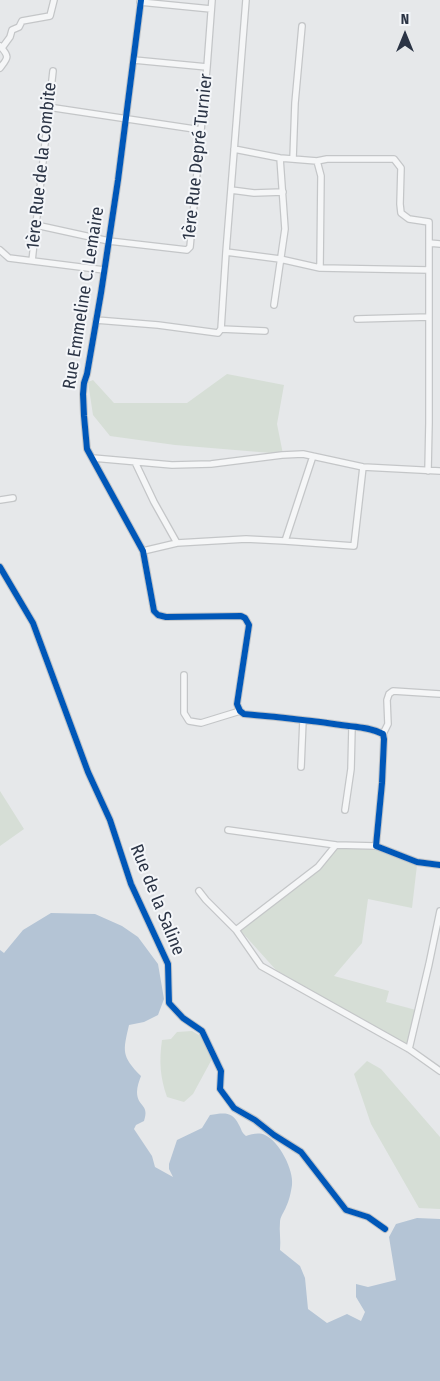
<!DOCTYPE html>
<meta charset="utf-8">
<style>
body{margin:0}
#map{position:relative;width:440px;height:1381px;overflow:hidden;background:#e6e8ea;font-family:"Fira Sans Condensed",sans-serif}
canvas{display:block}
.north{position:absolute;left:380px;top:10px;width:50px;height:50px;-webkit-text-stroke:4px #f4f6f9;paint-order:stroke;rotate:0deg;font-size:14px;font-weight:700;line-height:20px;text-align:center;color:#2b3445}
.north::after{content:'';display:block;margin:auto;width:18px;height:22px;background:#2b3445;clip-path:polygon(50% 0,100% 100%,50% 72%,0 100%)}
</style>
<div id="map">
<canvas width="440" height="1381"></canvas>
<div class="north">N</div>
</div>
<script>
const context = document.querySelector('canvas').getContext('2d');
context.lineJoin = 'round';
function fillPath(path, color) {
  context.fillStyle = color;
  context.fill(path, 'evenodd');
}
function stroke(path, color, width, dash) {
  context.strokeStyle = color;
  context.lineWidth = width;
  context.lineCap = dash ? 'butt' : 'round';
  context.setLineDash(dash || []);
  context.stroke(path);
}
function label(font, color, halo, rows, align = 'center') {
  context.font = font + ' "Fira Sans Condensed",sans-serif';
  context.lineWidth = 4;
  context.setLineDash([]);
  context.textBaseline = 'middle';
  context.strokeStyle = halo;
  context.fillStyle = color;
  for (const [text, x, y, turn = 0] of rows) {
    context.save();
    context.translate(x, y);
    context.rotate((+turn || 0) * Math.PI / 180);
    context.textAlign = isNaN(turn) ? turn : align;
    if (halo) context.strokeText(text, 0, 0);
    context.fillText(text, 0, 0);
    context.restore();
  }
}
fillPath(new Path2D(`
 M227 374 284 385 277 424 283 454 175 445 110 436 93 415 88 382 93 380 114 403H187Z
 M0 791 24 829 0 846Z
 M338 847 381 849 417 865 412 908 368 899 362 943 334 976 389 991 386 1002 416 1010 407 1046 276 970 240 930 320 868Z
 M192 1031 204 1038 212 1059 193 1094 184 1102 167 1097C160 1077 159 1061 162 1040L171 1039 177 1032Z
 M367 1061 381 1069 440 1137V1209L419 1208 371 1124 354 1074Z`), '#d6ded6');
fillPath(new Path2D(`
 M51 913 95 914 122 926 138 937 158 964 164 999 158 1015 144 1022 129 1025C123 1051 121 1056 141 1076 139 1081 137 1087 137 1092 137 1107 150 1104 144 1121L136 1125 134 1129 152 1156 155 1167 173 1177 169 1169V1164L177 1140 202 1128 210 1115C224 1113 232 1111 239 1125 242 1130 241 1132 246 1136 252 1134 259 1132 265 1135 279 1141 294 1170 292 1185 291 1192 289 1201 286 1207 284 1212 280 1217 280 1222 279 1231 281 1240 280 1250L300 1266 305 1278 308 1309 327 1323 347 1314 361 1321 365 1312 356 1297V1284L368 1287 396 1280 389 1237 396 1224 417 1218 440 1219V1381H0V950L4 953 23 930Z`), '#b4c4d5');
const minor = new Path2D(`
 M141 0 118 180 101 293 87 374 84 383 83 394 84 416 87 449 143 551 154 611 158 615 166 617 241 616 245 618 249 625 237 704 240 711 244 714C277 717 309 720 341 725 355 727 370 727 383 734L384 739 382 783 376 846 417 862 440 865
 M140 2 211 9
 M0 46C10 57 8 58 0 68
 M2 48 10 37 12 30 19 27 22 21 50 16 54 0
 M134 60 207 67
 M48 107 201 130
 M234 149 280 158 317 161 321 176 320 268
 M293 159 295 103 302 26
 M317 161 327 159H394L401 168 400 204 401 213 409 219 429 222V423L428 471
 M231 190 254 193 283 192
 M36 225 109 241 187 250 190 247 207 67 212 0
 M429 243 440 244
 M0 250 9 258 104 270
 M226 252 280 259 320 268 429 270
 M32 261 53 71
 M274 305 285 229 280 158
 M357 319 429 317
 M96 320 158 325 218 333 221 329 226 252 246 0
 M221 329 265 331
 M93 458 172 465 211 464 282 455 303 454 363 467 440 471
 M135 462 154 502 177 543 246 539 285 541 313 456
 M0 500 13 498
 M285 541 354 546 363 467
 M143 551 177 543
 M0 567 33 623 88 772 110 820 131 884 168 964 169 1003 183 1018 202 1031 221 1071 220 1089 234 1108 255 1120 274 1135 301 1152 346 1210 368 1217 385 1229
 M184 675V713L189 721 201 723 240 711
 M383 734 388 724 387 700 389 694 393 691 440 694
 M301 767 303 720
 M345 810 351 769 352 727
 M228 830 336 845
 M199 891 206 900 236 930 261 966 409 1049 440 1071
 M236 930 318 867 336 845 376 846
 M409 1049 429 964 440 911`);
stroke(minor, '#c4c6c8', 8);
stroke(minor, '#f5f6f7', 5.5);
stroke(new Path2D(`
 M141 0 118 180 101 293 87 374 84 383 83 394 84 416 87 449 143 551 154 611 158 615 166 617 241 616 245 618 249 625 237 704 240 711 244 714C277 717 309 720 341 725 355 727 370 727 383 734L384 739 382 783 376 846 417 862 440 865
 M0 567 33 623 88 772 110 820 131 884 168 964 169 1003 183 1018 202 1031 221 1071 220 1089 234 1108 255 1120 274 1135 301 1152 346 1210 368 1217 385 1229`), '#0057b8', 6);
label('18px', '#2b3445', '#f4f6f9', [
 ["1ère Rue Depré Turnier",198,157,-84],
 ["1ère Rue de la Combite",42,166,-84],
 ["Rue Emmeline C. Lemaire",84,298,-81],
 ["Rue de la Saline",157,900,68]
]);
</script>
